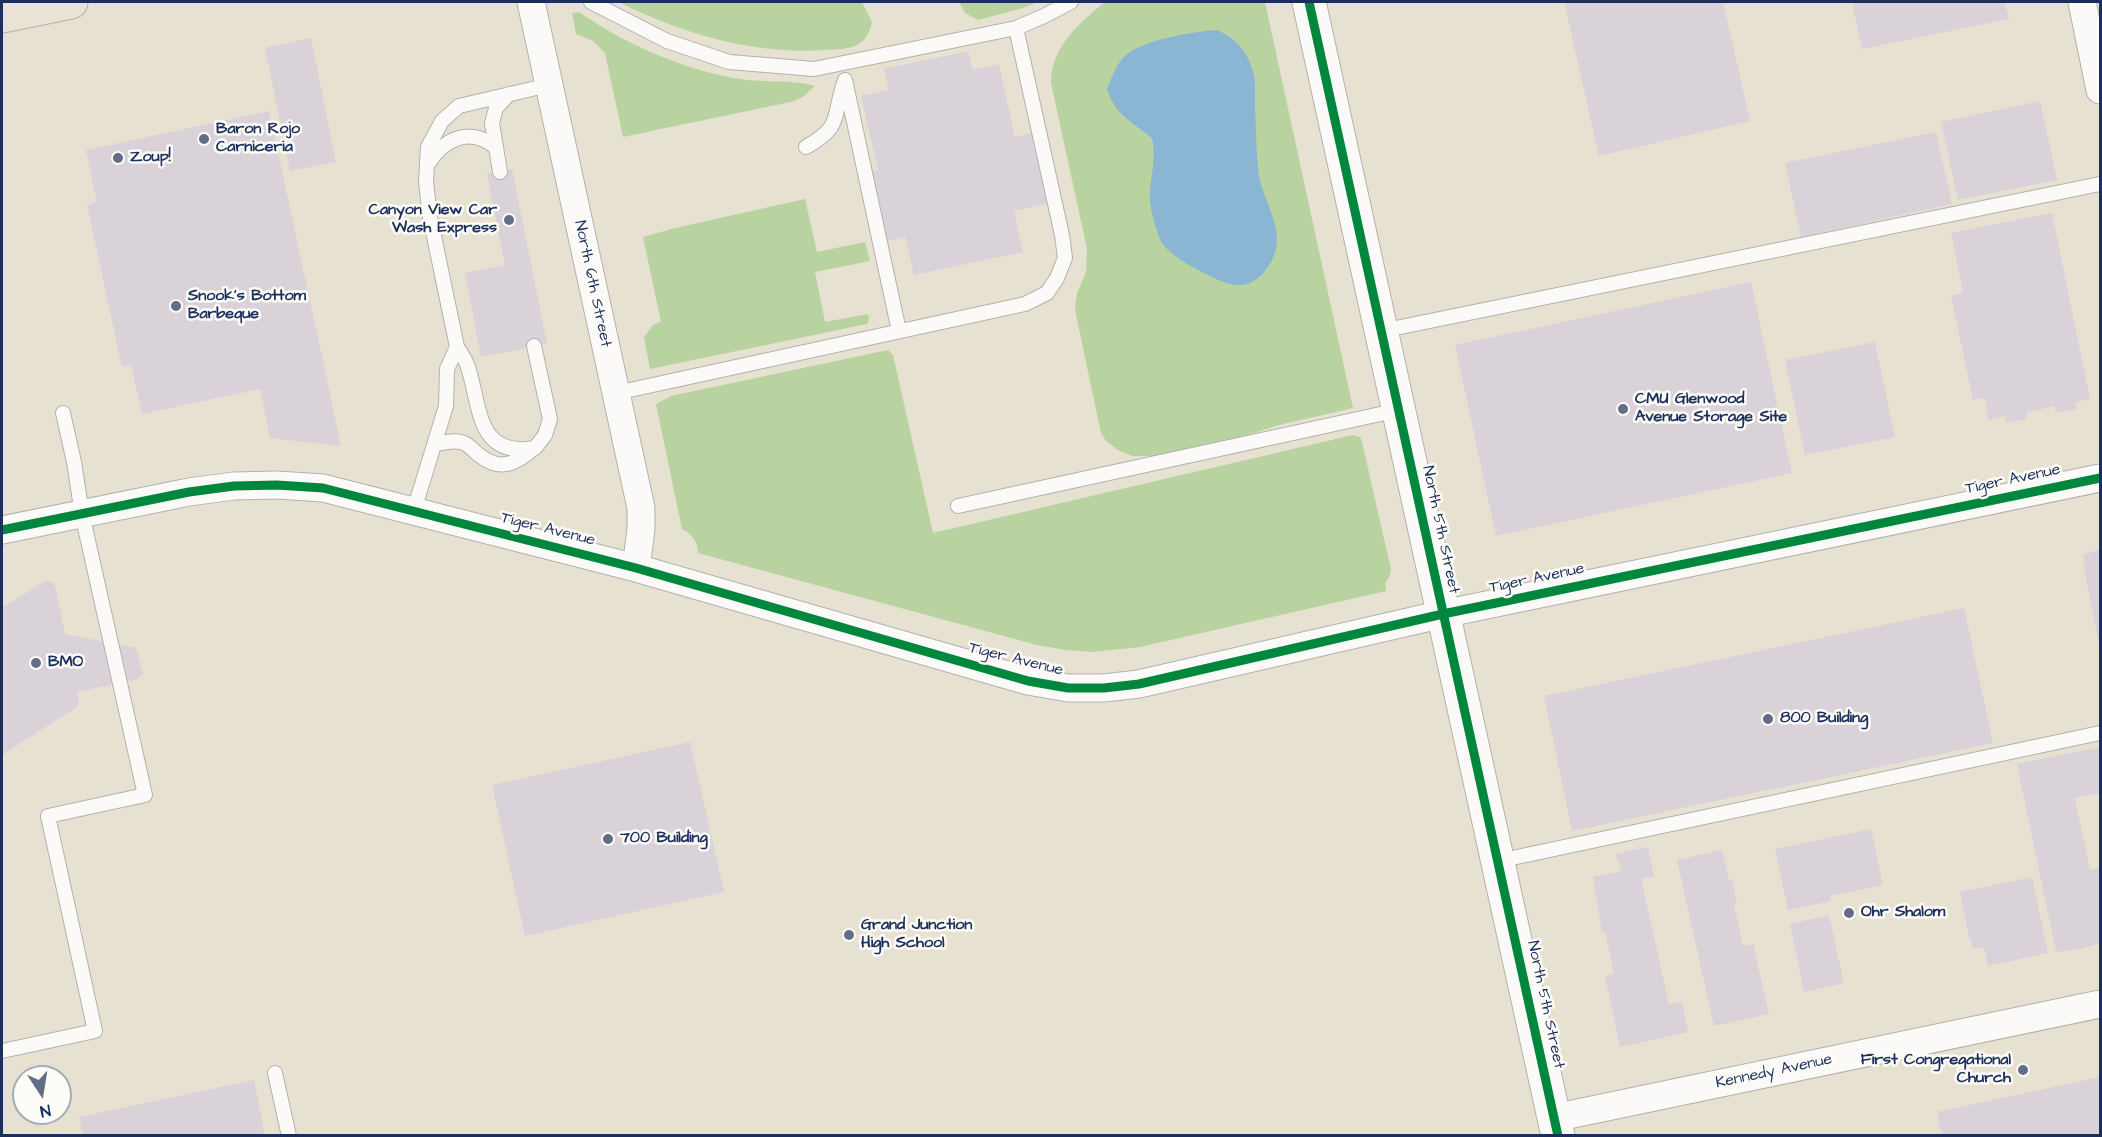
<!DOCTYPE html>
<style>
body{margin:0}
#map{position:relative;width:2102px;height:1137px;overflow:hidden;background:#e6e1d1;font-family:"Architects Daughter",sans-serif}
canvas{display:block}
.frame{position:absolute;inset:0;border:3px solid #1b2f5e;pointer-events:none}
.north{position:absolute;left:12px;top:1065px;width:60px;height:60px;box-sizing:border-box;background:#fdfcf7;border:2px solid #a3aaba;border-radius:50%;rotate:168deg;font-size:16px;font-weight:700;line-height:24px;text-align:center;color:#1b2f5e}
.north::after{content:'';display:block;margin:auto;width:21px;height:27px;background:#626d86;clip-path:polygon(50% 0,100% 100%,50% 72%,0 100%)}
</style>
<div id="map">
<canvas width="2102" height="1137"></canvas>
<div class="frame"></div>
<div class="north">N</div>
</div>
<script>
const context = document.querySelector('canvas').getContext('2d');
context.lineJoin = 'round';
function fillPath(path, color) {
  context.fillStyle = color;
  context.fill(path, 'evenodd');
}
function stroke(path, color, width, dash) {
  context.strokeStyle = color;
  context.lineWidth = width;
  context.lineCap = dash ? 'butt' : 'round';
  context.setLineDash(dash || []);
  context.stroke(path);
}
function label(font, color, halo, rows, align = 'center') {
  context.font = font + ' "Architects Daughter",sans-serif';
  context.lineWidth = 5;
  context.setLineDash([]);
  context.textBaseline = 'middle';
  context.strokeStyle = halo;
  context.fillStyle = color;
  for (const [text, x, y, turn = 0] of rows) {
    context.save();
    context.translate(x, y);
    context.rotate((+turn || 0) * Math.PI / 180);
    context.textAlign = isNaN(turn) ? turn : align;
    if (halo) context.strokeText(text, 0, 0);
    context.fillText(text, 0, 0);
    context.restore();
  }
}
fillPath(new Path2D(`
 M619 2H862L872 22C866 50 847 49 823 50 752 55 681 33 619 2Z
 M959 2H1038L1023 8 978 20 965 13Z
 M1105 2H1265L1353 408 1279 425 1241 437 1157 456H1132L1118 450 1106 441 1101 433 1075 310 1077 293 1086 272 1087 249 1051 83C1051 47 1080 22 1105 2Z
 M579 12C621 42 688 72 741 79 765 83 791 79 815 86L804 96 795 101 623 137 605 53 593 41 576 34 572 13Z
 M805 199 817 252 865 242 870 261 815 272 825 322 868 314 869 320 867 324 650 369 644 337 653 325 661 322 643 237 675 228Z
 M888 350 893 355 933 533 1353 435 1360 437 1362 442 1391 569 1390 576 1385 583 1386 591 1140 647 1093 652 1066 650 1037 645 698 553C698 542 692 534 682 529L656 404 671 396Z`), '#b8d3a0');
fillPath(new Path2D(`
 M1217 30C1234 37 1247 50 1252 69 1256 80 1255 93 1255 105 1256 126 1256 147 1258 169 1261 202 1290 231 1270 264 1266 269 1263 275 1258 278 1241 291 1226 284 1208 275 1193 267 1165 254 1159 237 1155 225 1151 213 1150 201 1149 178 1157 164 1152 138 1131 121 1116 116 1107 89 1112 78 1116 64 1125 56 1144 39 1192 32 1217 30Z`), '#8ab6d4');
fillPath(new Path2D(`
 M1564 2H1723L1750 121 1599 156Z
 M1852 2H2005L2009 19 1862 49Z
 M311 38 336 162 290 171 265 48Z
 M968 51 973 70 999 64 1015 137 1033 133 1049 203 1014 211 1023 252 914 275 905 237 876 243 861 174 878 170 861 96 889 90 884 69Z
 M2040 101 2057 180 1958 200 1941 122Z
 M269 111 326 375 341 446 270 438 260 389 142 414 131 365 122 367 87 205 97 202 86 150Z
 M1936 132 1952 204 1801 237 1785 163Z
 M512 169 547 344 481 357 465 273 505 265 487 174Z
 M2052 213 2090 399 2075 402 2077 409 2056 413 2054 406 2026 413 2027 419 2006 423 2005 416 1989 420 1985 398 1973 400 1951 296 1963 293 1951 233Z
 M1751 282 1792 473 1496 536 1455 345Z
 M1875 342 1895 437 1805 455 1785 360Z
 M2100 550V644H2099L2083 563H2085L2083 554Z
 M45 581H49L55 585 65 634 136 648 143 673 138 679 77 692 79 702 77 707 2 755V608Z
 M1964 608 1993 743 1572 831 1544 696Z
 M690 742 724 892 525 936 492 785Z
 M2100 747V793L2075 798 2090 870 2099 868 2100 875V943L2080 949 2056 952 2017 764Z
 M1871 829 1883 885 1830 896 1831 901 1788 910 1775 849Z
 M1648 847 1654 876 1641 879 1648 910 1669 1004 1682 1001 1688 1032 1620 1047 1605 976 1614 974 1605 932H1602L1593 877 1621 871 1616 854Z
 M1722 850 1729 880 1732 879 1737 904H1734L1743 946 1753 944 1769 1014 1714 1026 1677 860Z
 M2032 877 2048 953 1988 966 1984 947 1973 949 1972 942H1970L1960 892Z
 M1829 915 1844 983 1804 992 1790 924Z
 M2100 1077V1136H1942L1937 1112Z
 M254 1080 265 1136H83L79 1117Z`), '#d9d3d9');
const service = new Path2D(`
 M591 2 667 41 729 62 814 69 1016 28 1044 16 1071 2
 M845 80 899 331
 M806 147C843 126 832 118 844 83
 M427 165C443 140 468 126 494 146
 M500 172 492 123 496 108 509 94
 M1381 331 2100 184
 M534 346 550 419 545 435 535 448C476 458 481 407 468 367 466 360 461 353 457 347L430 217 426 182 428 147 442 121 459 106 549 85
 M616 393 1025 304 1047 293 1057 278 1065 258 1062 235 1016 28
 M435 444C444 443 455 439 464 443 469 445 474 451 479 455 500 472 516 464 534 448
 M958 506 1399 410
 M414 510 446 406 447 369 457 347
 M1498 861 2100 733
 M2 1051 95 1031 48 816 145 795 82 514 74 462 63 413
 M275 1073 289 1136`);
const minor = new Path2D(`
 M531 2 641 508V529L636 568
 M2082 2 2100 90
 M2 530 189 492 234 486 277 485 323 488 636 568 1028 681 1068 688H1104L1139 684 1443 614 2100 478
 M1554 1118 2100 1004`);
const tertiary = new Path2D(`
 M1309 2 1558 1136`);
const primary = new Path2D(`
 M2 16 71 2`);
stroke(service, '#b3b2ad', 16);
stroke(minor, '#b3b2ad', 29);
stroke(tertiary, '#b3b2ad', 35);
stroke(primary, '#b3b2ad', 35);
stroke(service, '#fbfaf8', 14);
stroke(minor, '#fbfaf8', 27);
stroke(tertiary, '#fbfaf8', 33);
stroke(primary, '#e9e2d5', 33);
stroke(new Path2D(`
 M1309 2 1558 1136
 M2 530 189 492 234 486 277 485 323 488 636 568 1028 681 1068 688H1104L1139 684 1443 614 2100 478`), '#00873e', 9);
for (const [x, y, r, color] of [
 [204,139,6,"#626d86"],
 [118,158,6,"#626d86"],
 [509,220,6,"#626d86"],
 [176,306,6,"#626d86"],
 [1623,409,6,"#626d86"],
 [36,663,6,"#626d86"],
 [1768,719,6,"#626d86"],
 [608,839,6,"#626d86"],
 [1849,913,6,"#626d86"],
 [849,935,6,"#626d86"],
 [2023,1070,6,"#626d86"]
]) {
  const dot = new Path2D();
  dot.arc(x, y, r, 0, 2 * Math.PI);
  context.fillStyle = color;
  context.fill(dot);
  stroke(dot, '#fdfcf7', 2);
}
label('bold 16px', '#1b2f5e', '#fdfcf7', [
 ["Baron Rojo",216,130],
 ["Carniceria",216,148],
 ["Zoup!",130,158],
 ["Canyon View Car",497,211,"right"],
 ["Wash Express",497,229,"right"],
 ["Snook's Bottom",188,297],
 ["Barbeque",188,315],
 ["CMU Glenwood",1635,400],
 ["Avenue Storage Site",1635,418],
 ["BMO",48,663],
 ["800 Building",1780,719],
 ["700 Building",620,839],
 ["Ohr Shalom",1861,913],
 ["Grand Junction",861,926],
 ["High School",861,944],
 ["First Congregational",2011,1061,"right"],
 ["Church",2011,1079,"right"]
], 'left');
label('16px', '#1b2f5e', '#fdfcf7', [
 ["North 6th Street",592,284,78],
 ["Tiger Avenue",2013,480,-12],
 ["Tiger Avenue",548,530,14],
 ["North 5th Street",1440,530,78],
 ["Tiger Avenue",1537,579,-12],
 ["Tiger Avenue",1016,660,14],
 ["North 5th Street",1545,1005,78],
 ["Kennedy Avenue",1774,1072,-12]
]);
</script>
